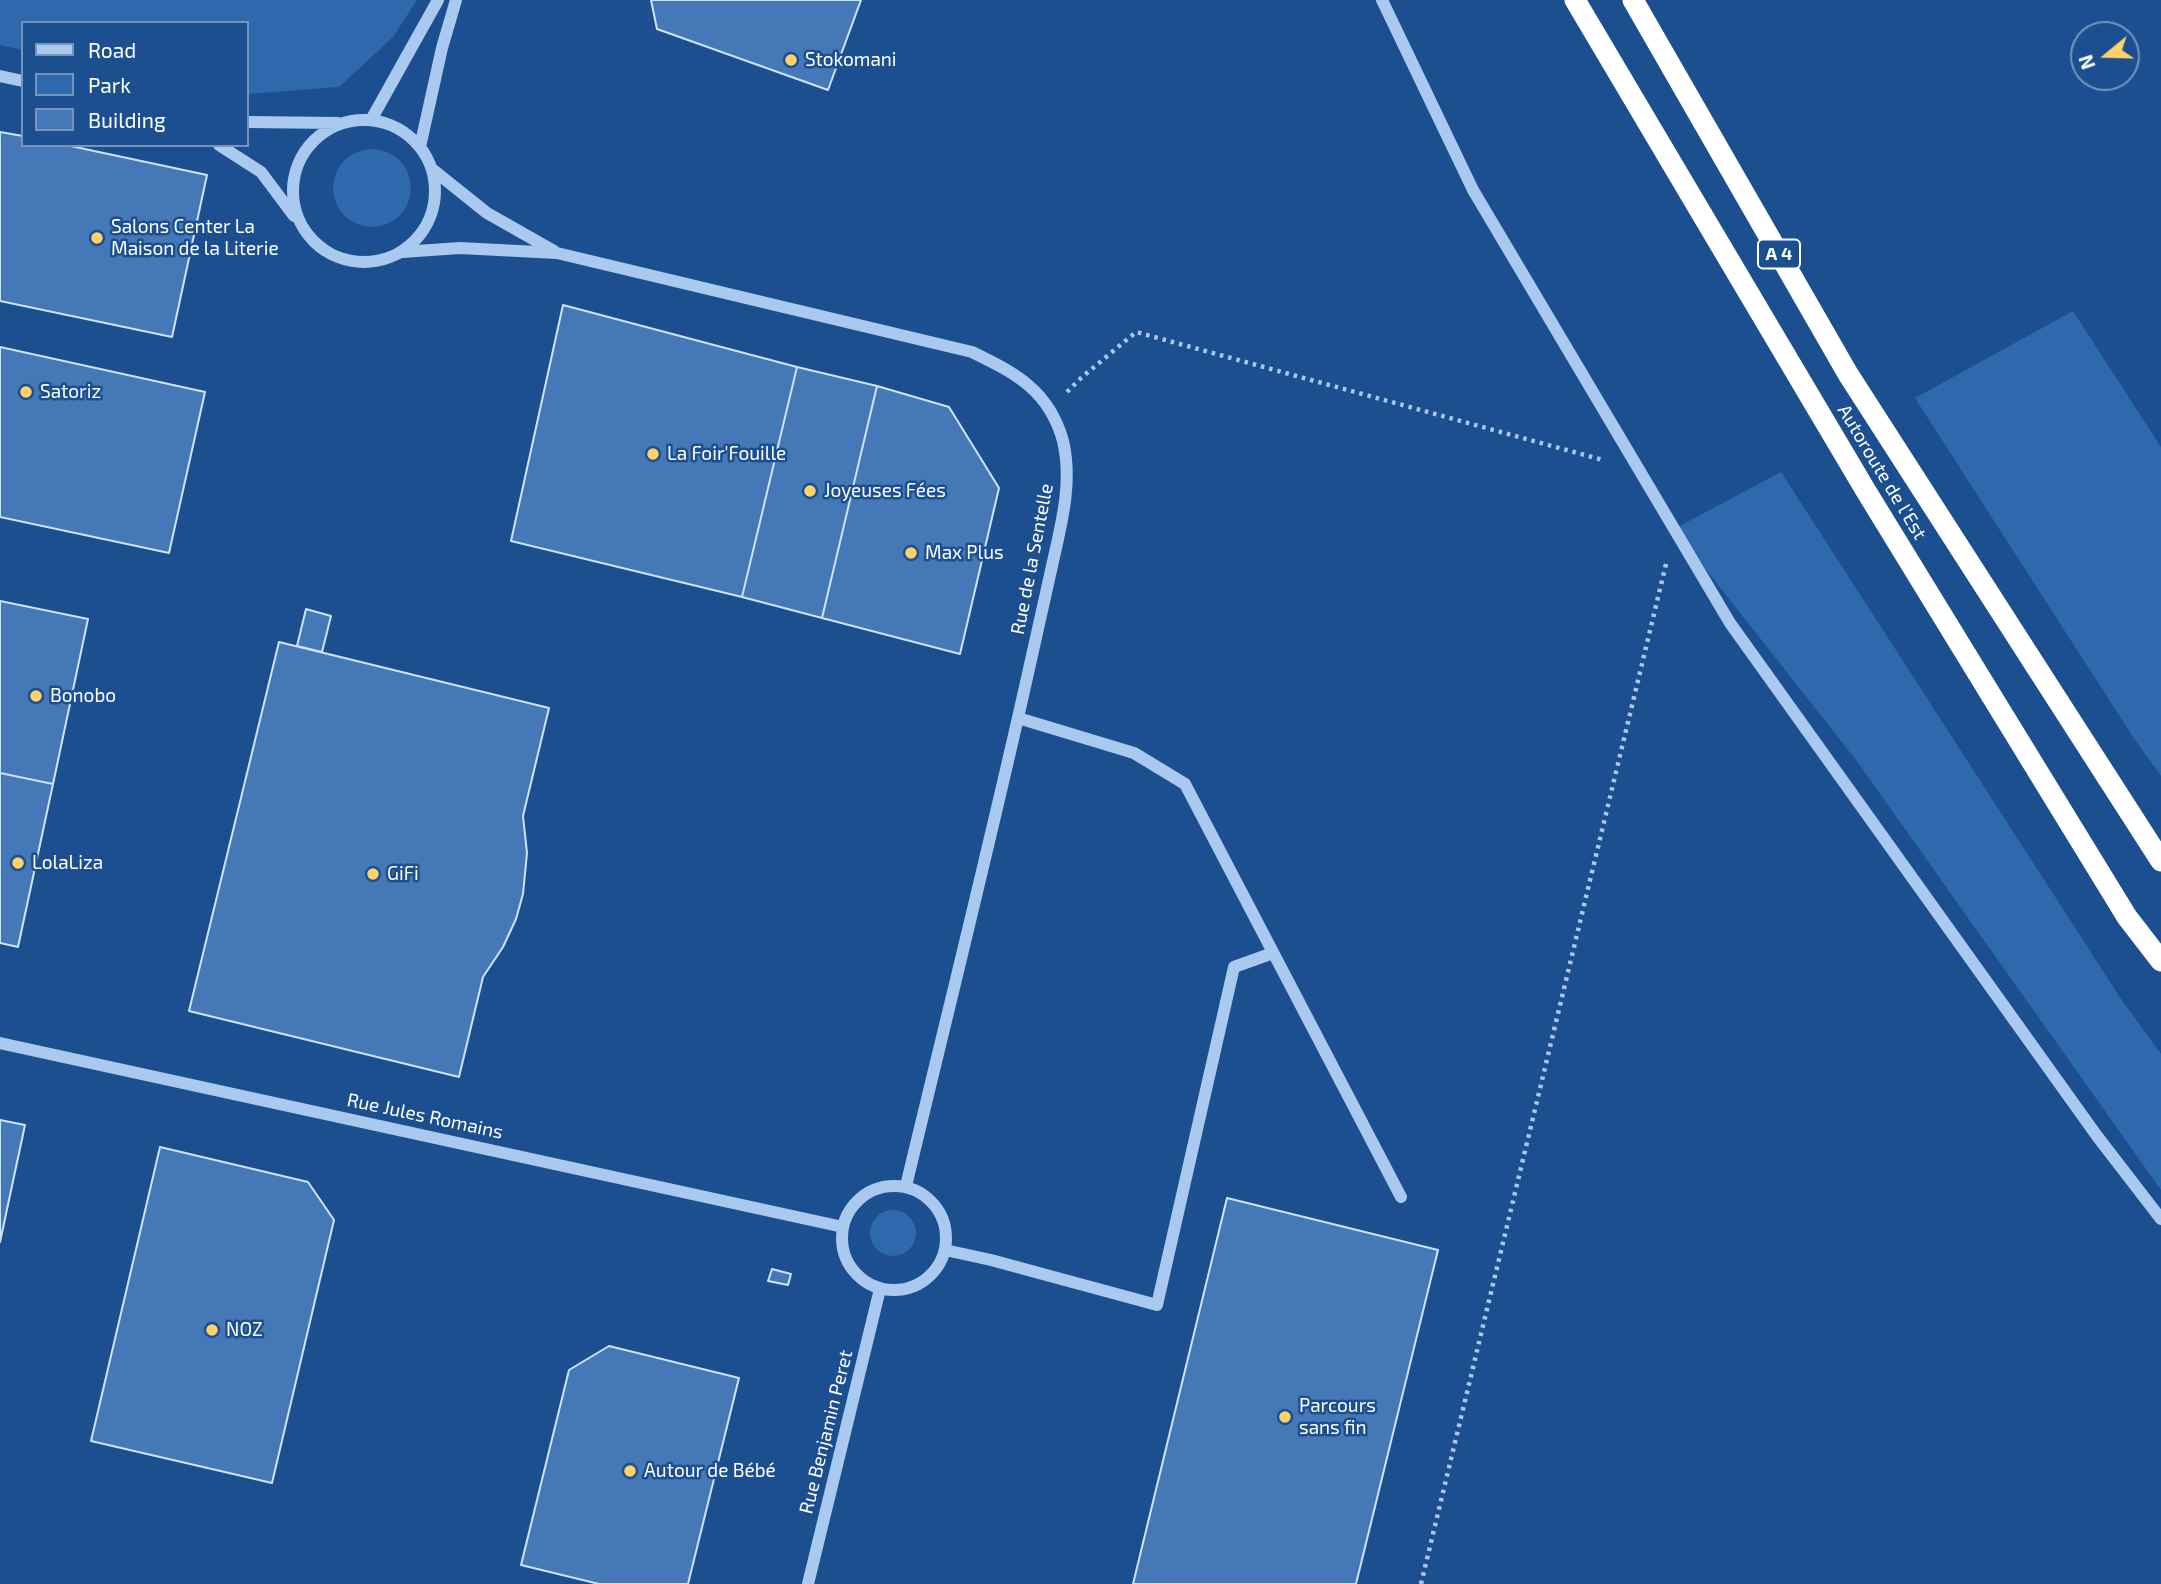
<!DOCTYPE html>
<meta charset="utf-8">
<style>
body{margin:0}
#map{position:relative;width:2161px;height:1584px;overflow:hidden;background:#1b4f8f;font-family:"Exo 2",sans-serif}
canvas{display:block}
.legend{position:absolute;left:21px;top:21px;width:228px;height:126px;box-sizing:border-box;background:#1b4f8f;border:2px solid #7695bc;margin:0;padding:9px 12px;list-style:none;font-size:21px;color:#fff}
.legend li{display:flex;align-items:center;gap:14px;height:35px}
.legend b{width:35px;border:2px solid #7695bc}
.north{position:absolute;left:2070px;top:21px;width:70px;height:70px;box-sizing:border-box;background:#1b4f8f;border:2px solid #7695bc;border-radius:50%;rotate:251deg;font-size:19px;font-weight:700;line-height:28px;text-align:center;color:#fff}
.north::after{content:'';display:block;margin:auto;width:24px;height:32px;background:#ffd166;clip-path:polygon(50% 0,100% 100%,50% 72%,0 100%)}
</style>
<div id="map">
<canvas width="2161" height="1584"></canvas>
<ul class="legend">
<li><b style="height:9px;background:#a9c9ee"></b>Road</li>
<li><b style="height:19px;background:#2e69ad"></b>Park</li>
<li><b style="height:19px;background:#4478b7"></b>Building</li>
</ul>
<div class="north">N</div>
</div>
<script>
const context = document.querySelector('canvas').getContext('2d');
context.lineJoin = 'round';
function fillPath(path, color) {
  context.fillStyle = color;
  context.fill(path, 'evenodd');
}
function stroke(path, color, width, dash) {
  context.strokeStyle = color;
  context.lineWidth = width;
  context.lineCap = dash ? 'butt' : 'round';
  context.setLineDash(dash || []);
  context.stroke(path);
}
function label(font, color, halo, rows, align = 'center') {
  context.font = font + ' "Exo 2",sans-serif';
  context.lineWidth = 5;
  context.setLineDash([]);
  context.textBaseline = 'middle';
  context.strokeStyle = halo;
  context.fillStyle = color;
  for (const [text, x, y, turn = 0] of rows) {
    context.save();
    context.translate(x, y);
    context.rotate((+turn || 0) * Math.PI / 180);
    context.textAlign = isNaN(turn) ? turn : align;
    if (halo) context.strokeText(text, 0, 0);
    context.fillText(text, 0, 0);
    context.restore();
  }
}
fillPath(new Path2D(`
 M0 0H417L393 37 339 87 247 94V23H23V50L0 45Z
 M333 188a39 39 0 1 1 78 0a39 39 0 1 1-78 0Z
 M2073 311 2161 447V776L2133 737 1915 398Z
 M1781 472 2121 999 2161 1054V1190L1856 760 1674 529Z
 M870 1233a23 23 0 1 1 46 0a23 23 0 1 1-46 0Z`), '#2e69ad');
const building = new Path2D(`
 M651 0H861L828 90 657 29Z
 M0 132 23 136V145H66L207 175 172 337 0 301Z
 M563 305 797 367 742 597 511 541Z
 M0 347 205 392 169 553 0 517Z
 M797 367 877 386 822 618 742 597Z
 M877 386 949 407 999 488 960 654 822 618Z
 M0 601 88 619 53 784 0 773Z
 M306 609 331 616 322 652 297 646Z
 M279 642 549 708 523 816 527 853 523 894 516 919 503 947 483 977 459 1077 189 1011Z
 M0 773 53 784 18 947 0 943Z
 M0 1120 25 1125 0 1242Z
 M160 1147 308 1182 334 1220 272 1483 91 1441Z
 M1227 1198 1438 1250 1356 1584H1133Z
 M772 1269 791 1274 788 1285 768 1281Z
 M609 1346 739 1378 688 1584H599L521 1565 569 1370Z`);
fillPath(building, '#4478b7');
stroke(building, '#cfe3fa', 2);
stroke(new Path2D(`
 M1067 392 1081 378 1136 332 1603 460
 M1421 1584 1666 564`), '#a9c9ee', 4.5, [3.5, 5]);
stroke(new Path2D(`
 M1382 0 1473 190 1730 623 2097 1136 2161 1219
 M0 76 23 81
 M293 191a71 71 0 1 1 142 0a71 71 0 1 1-142 0Z
 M371 120 438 0
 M247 122 338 123
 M219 145 261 172 294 216
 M420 147 442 48 456 0
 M432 169 487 213 554 251
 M402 252 460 248 557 253 972 352C1015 373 1049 390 1063 441 1073 483 1061 525 1052 566 1045 598 1038 629 1031 660 992 836 948 1011 906 1186
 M1018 718 1134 753 1185 784 1401 1197
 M0 1043 843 1227
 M842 1238a52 52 0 1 1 104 0a52 52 0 1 1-104 0Z
 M945 1250 991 1260 1157 1305 1234 967 1273 953
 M808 1584 880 1289`), '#a9c9ee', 12);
stroke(new Path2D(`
 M1575 0 1866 491 2127 917 2161 961
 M1633 0 1848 374 2161 861`), '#fff', 21);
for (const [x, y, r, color] of [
 [791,60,7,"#ffd166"],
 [97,238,7,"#ffd166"],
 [26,392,7,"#ffd166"],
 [653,454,7,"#ffd166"],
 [810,491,7,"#ffd166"],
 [911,553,7,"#ffd166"],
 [36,696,7,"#ffd166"],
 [18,863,7,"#ffd166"],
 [373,874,7,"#ffd166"],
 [212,1330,7,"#ffd166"],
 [1285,1417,7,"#ffd166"],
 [630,1471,7,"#ffd166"]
]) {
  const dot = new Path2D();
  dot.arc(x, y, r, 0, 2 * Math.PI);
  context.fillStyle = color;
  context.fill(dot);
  stroke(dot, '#1b4f8f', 2.5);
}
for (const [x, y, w] of [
 [1779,254,42]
]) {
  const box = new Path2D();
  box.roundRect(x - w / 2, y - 14.5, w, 29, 5);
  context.fillStyle = '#1b4f8f';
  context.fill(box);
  stroke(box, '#fff', 2);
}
label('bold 18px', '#fff', null, [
 ["A 4",1779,254]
]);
label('19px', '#fff', '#1b4f8f', [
 ["Stokomani",805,60],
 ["Salons Center La",111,227],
 ["Maison de la Literie",111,249],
 ["Satoriz",40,392],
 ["La Foir'Fouille",667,454],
 ["Joyeuses Fées",824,491],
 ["Max Plus",925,553],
 ["Bonobo",50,696],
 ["LolaLiza",32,863],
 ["GiFi",387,874],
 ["NOZ",226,1330],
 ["Parcours",1299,1406],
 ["sans fin",1299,1428],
 ["Autour de Bébé",644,1471]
], 'left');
label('19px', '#fff', '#1b4f8f', [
 ["Autoroute de l’Est",1882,472,59],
 ["Rue de la Sentelle",1032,559,-79],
 ["Rue Jules Romains",425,1116,12],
 ["Rue Benjamin Peret",826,1432,-76]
]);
</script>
